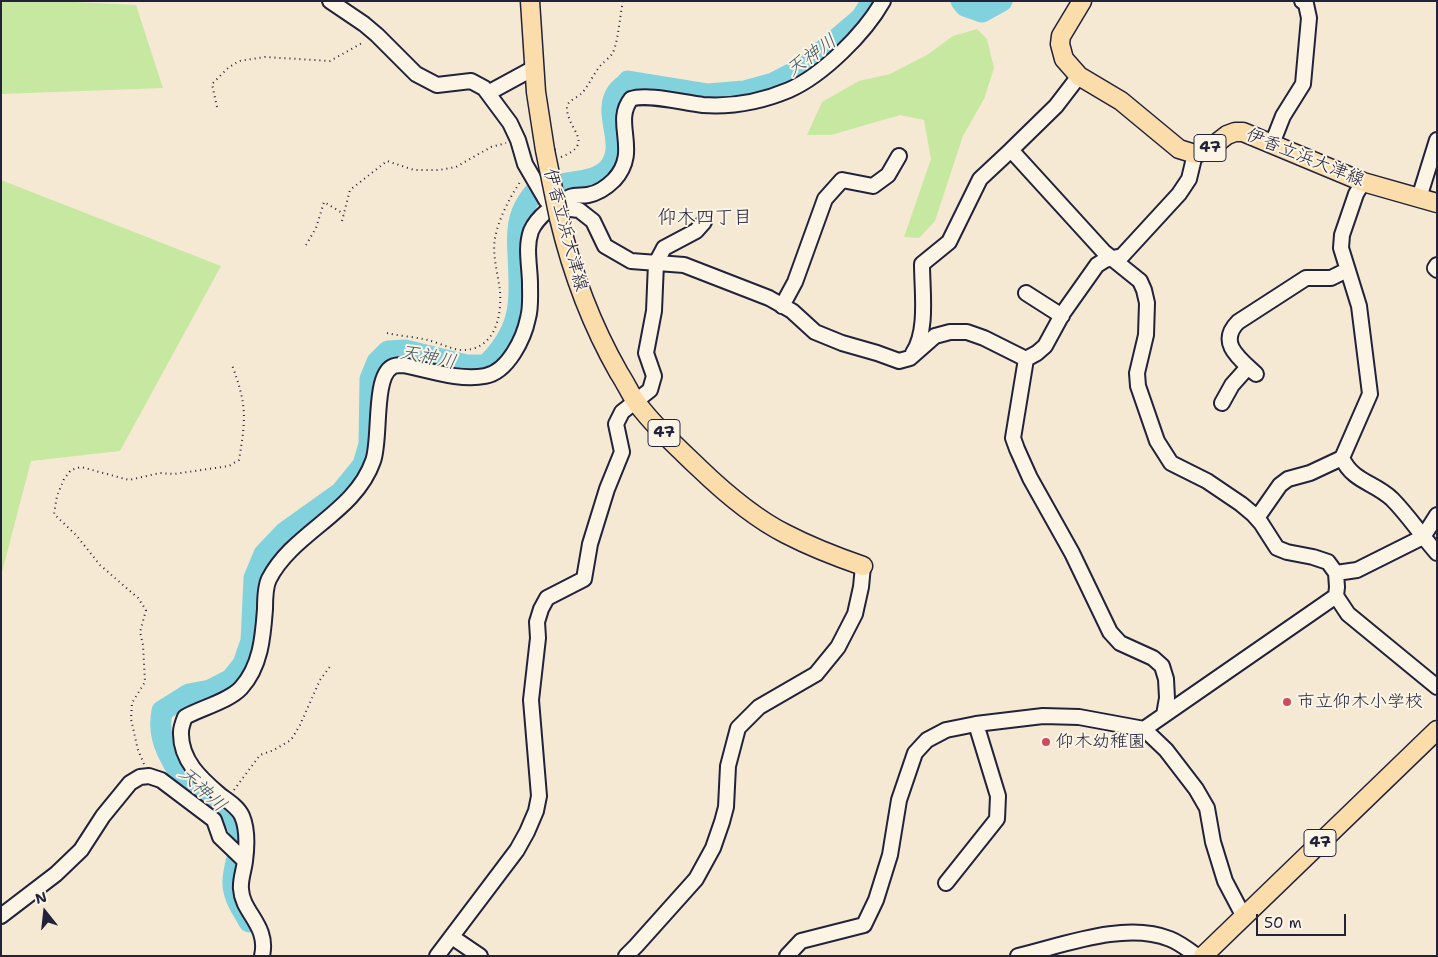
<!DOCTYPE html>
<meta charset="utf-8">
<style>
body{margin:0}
#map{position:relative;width:1438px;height:957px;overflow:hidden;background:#f6e9d4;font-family:"Shantell Sans",sans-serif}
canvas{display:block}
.frame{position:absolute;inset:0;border:2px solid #22223b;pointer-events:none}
.north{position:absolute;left:20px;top:887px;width:50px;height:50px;-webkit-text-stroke:4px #fcf5e5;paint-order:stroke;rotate:344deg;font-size:14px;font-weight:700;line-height:20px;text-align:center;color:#22223b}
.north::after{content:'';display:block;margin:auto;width:18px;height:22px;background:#22223b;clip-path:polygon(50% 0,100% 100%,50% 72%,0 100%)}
.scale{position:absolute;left:1256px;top:914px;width:90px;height:22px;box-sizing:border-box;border:2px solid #22223b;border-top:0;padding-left:6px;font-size:15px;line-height:18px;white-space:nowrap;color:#22223b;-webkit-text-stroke:4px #fcf5e5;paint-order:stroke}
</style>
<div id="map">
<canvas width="1438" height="957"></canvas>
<div class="frame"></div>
<div class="north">N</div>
<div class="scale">50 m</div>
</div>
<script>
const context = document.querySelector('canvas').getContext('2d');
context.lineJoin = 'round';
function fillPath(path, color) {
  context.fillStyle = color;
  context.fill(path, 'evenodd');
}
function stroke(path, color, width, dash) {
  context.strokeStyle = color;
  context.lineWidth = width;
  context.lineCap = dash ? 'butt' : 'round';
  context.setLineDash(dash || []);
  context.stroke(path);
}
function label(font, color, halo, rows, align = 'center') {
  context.font = font + ' "Shantell Sans","Klee One",sans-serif';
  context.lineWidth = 4;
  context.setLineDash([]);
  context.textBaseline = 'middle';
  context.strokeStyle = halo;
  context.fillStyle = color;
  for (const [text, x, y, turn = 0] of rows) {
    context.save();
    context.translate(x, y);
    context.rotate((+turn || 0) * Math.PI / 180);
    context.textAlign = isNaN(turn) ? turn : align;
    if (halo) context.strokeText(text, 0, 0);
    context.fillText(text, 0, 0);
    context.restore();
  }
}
fillPath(new Path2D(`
 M1 1H53L136 5 163 88 1 94Z
 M977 29 987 39 994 68 984 99 963 136 935 221 919 238 904 237 931 159 924 120 900 115 831 135H807L822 102 859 81 890 74 927 55 953 36Z
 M1 180 221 266 120 451 31 461 1 576Z`), '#c7e8a0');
stroke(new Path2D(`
 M961 1 965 6 982 12 1002 1
 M249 922C242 909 232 896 233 881 233 863 246 841 237 825 227 807 205 799 191 786 179 776 174 765 167 751 161 738 159 726 162 711L189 694 210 690 231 679 243 664 251 641 254 578 264 554 285 532 341 492 363 465 369 444 370 379 377 362 388 351 405 350 466 365H486C523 328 520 303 518 254 517 241 517 224 522 212 524 207 530 197 534 193 552 178 597 188 611 165 626 142 602 113 617 92 620 88 625 85 628 81L708 94 744 91 773 83 802 68 861 18 872 1`), '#82d2dd', 21);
const minor = new Path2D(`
 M330 1 364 24 377 35 416 74 437 85 471 81 484 88 510 123 518 140 525 164 546 200 554 207 579 210 593 221 605 246 631 261 684 265 769 298 792 311 815 332 842 343 877 353 899 361 910 358 935 336 950 332H967L984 338 1026 359
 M1079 76 1056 106 1011 150 1104 252 1140 281 1144 290 1147 303 1146 335 1137 373 1138 386 1157 441 1171 463 1207 481 1241 504 1253 514 1261 523 1277 548 1287 552 1313 557 1328 562 1336 573 1337 587 1336 596 1348 614 1437 687
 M488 93 534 68
 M1272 144 1283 116 1303 84 1309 18 1306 4 1302 1
 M1363 182 1356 194 1342 235 1341 248 1359 306 1370 394 1342 458C1353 482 1374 482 1392 499 1408 515 1421 535 1437 553
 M1419 198 1437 140
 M1437 265 1435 268 1437 270
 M1026 293 1062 316
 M782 306 795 282 825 199 842 180 873 186 888 175 899 156
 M913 353C928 331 922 291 922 264L949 242 980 179 1011 150
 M1256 374C1240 359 1217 343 1238 322L1306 278H1331L1347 270
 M1222 403 1232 385 1248 367
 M1257 518 1280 485 1288 479 1310 473 1342 458
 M1336 573 1357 570 1423 537 1437 515
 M1164 715 1167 698 1166 679 1162 666 1153 658 1120 643 1110 632 1072 553 1030 478 1017 449 1013 438 1026 359 1037 353 1045 346 1063 313 1097 265 1105 260 1122 256 1179 194 1189 179 1195 154
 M1144 729 1336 596
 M245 861C247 846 248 830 242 816 238 807 228 801 220 795 201 779 180 760 181 732 181 728 183 722 185 717 201 708 229 701 241 688 261 666 263 636 265 609 265 600 265 587 269 579 293 532 355 513 373 461 381 441 373 377 392 367 395 365 400 365 403 365 429 370 459 381 485 376 508 372 524 338 528 318 531 308 530 295 530 284 530 267 525 248 531 231 537 217 555 203 570 197 576 195 582 196 588 195 599 193 607 187 614 180 641 151 612 123 631 99 647 93 684 103 703 105 732 107 763 101 789 90 823 75 865 33 883 1
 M946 883 997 819 998 796 976 724
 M1 916 56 874 81 850 103 816 130 783 140 777 149 776 161 780 214 820 220 837 245 861C244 870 240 880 241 889 242 913 269 925 262 956
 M452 937 480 956
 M437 956 517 850 527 832 536 811 539 796 531 700 538 638 537 622 541 609 547 598 584 579 590 544 607 489 622 452 616 424 622 412 650 390 654 376 646 353 654 311 656 263 664 248 696 231 704 222
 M626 956 636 946 696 879 713 848 722 822 726 807 728 766 738 728 759 707 816 674 838 647 855 614 861 587 863 566
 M787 956 801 941 864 925 876 900 890 855 899 800 915 753 927 740 946 730 976 724 1043 716 1079 717 1144 729 1166 750 1196 789 1207 808 1213 842 1225 881 1244 917
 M1018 956C1064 945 1125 921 1170 939 1180 943 1189 950 1197 956`);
const major = new Path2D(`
 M530 1 536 92 545 150
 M1082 1 1061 36 1060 44 1064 59 1079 76 1121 101 1179 149 1195 154 1209 149 1227 135 1235 132H1243L1363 182 1437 203
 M559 218C572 273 591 324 619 373 625 382 630 393 636 402 654 426 677 447 699 468 725 493 754 518 786 534 811 547 837 557 863 566
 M1203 956 1437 730`);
stroke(minor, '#22223b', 18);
stroke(major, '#22223b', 21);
stroke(new Path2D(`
 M217 107 212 84 228 68 239 61 265 57 330 61 364 42
 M561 157C597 143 566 129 567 107 568 100 577 98 581 94 589 86 593 74 601 65 604 62 609 58 612 54 618 45 620 14 623 1
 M342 221 350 190 387 161 414 170H439L456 167 491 147 506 143
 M306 245 316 228 324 202 344 214
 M387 333C400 336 415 337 428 340 439 343 451 349 461 350 494 351 502 318 500 291 498 274 492 255 495 238 499 218 509 199 520 182
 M144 764 138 750 131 719 132 703 145 682 143 645 140 632 146 610 138 598 100 565 76 535 54 514 57 496 64 479 71 470 81 467 129 480 160 473 174 474 229 466 239 460C246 418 247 405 232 365
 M234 790 260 755 274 750 291 740 300 725 320 680 332 664`), '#22223b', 2, [1, 4]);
stroke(minor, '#fcf5e5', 14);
stroke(major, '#fbddab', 18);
const majorBridge = new Path2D(`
 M545 150 559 218`);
stroke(majorBridge, '#22223b', 21, []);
stroke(majorBridge, '#fbddab', 18);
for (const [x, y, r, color] of [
 [1287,702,5,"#d1495b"],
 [1046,742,5,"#d1495b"]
]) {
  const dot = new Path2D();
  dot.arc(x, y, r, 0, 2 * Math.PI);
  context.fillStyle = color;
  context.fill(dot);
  stroke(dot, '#fcf5e5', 2);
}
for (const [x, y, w] of [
 [1210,148,32],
 [664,433,32],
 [1320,843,32]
]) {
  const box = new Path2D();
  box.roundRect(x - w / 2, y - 13.5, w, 27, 4);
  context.fillStyle = '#fcf5e5';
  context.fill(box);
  stroke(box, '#22223b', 1);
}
label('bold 16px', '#22223b', null, [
 ["47",1210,148],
 ["47",664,433],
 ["47",1320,843]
]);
label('18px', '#22223b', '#fcf5e5', [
 ["伊香立浜大津線",1305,158,22],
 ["伊香立浜大津線",565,230,75]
]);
label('18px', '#22223b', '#fcf5e5', [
 ["市立仰木小学校",1297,702],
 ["仰木幼稚園",1056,742]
], 'left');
label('italic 19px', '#3f576c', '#fcf5e5', [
 ["天神川",812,56,-36],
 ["天神川",428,358,11],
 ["天神川",202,790,42]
]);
label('19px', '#22223b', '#fcf5e5', [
 ["仰木四丁目",705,218]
]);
</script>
